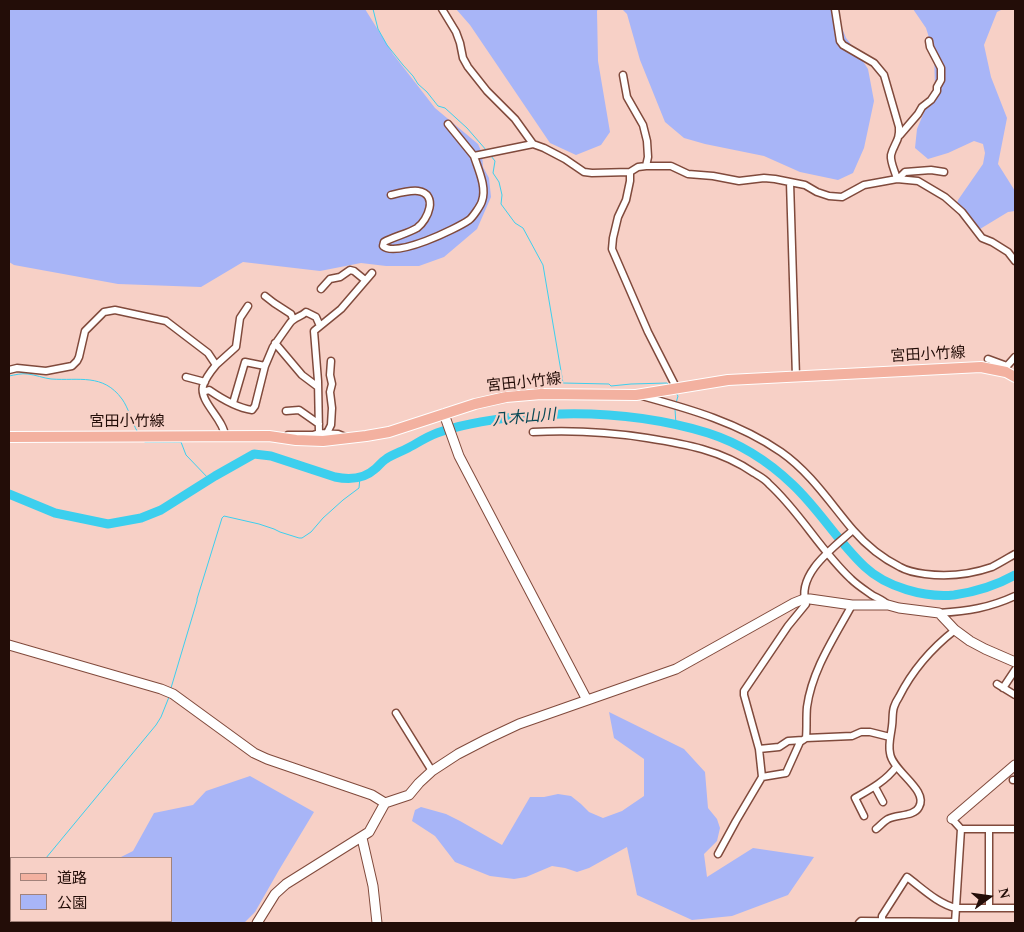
<!DOCTYPE html>
<meta charset="utf-8">
<style>
body{margin:0}
#map{position:relative;width:1024px;height:932px;overflow:hidden;background:#f7d0c6;font-family:"Times New Roman","Noto Sans JP",serif}
canvas{display:block}
.frame{position:absolute;inset:0;border:10px solid #230d08;pointer-events:none}
.legend{position:absolute;left:10px;top:857px;width:162px;height:65px;box-sizing:border-box;background:#f7d0c6;border:1px solid #a2827a;margin:0;padding:6px 9px;list-style:none;font-size:15px;color:#230d08}
.legend li{display:flex;align-items:center;gap:10px;height:25px}
.legend b{width:25px;border:1px solid #a2827a}
.north{position:absolute;left:964px;top:872px;width:50px;height:50px;-webkit-text-stroke:4px #f7d0c6;paint-order:stroke;rotate:76deg;font-size:14px;font-weight:700;line-height:20px;text-align:center;color:#230d08}
.north::after{content:'';display:block;margin:auto;width:18px;height:22px;background:#230d08;clip-path:polygon(50% 0,100% 100%,50% 72%,0 100%)}
</style>
<div id="map">
<canvas width="1024" height="932"></canvas>
<div class="frame"></div>
<ul class="legend">
<li><b style="height:6px;background:#f3b1a0"></b>道路</li>
<li><b style="height:14px;background:#a8b5f7"></b>公園</li>
</ul>
<div class="north">N</div>
</div>
<script>
const context = document.querySelector('canvas').getContext('2d');
context.lineJoin = 'round';
function fillPath(path, color) {
  context.fillStyle = color;
  context.fill(path, 'evenodd');
}
function stroke(path, color, width, dash) {
  context.strokeStyle = color;
  context.lineWidth = width;
  context.lineCap = dash ? 'butt' : 'round';
  context.setLineDash(dash || []);
  context.stroke(path);
}
function label(font, color, halo, rows, align = 'center') {
  context.font = font + ' "Times New Roman","Noto Sans JP",serif';
  context.lineWidth = 4.5;
  context.setLineDash([]);
  context.textBaseline = 'middle';
  context.strokeStyle = halo;
  context.fillStyle = color;
  for (const [text, x, y, turn = 0] of rows) {
    context.save();
    context.translate(x, y);
    context.rotate((+turn || 0) * Math.PI / 180);
    context.textAlign = isNaN(turn) ? turn : align;
    if (halo) context.strokeText(text, 0, 0);
    context.fillText(text, 0, 0);
    context.restore();
  }
}
fillPath(new Path2D(`
 M9 9H365L393 54 435 108 478 144 482 153 483 167 489 178 491 197 477 229 444 257 419 266H386L361 263 320 271 243 262 201 287 118 284 14 265 9 262Z
 M456 9H598L597 11 598 61 610 132 601 145 576 155 550 143 470 25Z
 M622 9H839L838 18 846 38 857 52 868 69 874 101 864 148 853 173 838 180 800 172 764 156 705 144 684 138 665 122 640 60 627 14Z
 M913 9H1003L997 12 984 45 991 77 1007 118 998 164 1015 191V211L1008 212 980 229 967 225 955 210 958 200 983 164 985 153 983 144 974 141 948 153 928 159 915 148 917 129 935 86 934 53 926 28Z
 M609 712 684 749 705 772 708 808 717 819 720 828 717 841 704 854 707 877 753 848 814 857 788 895 732 916 692 920 637 895 627 847 589 868 577 872 565 868 552 866 526 877 514 879 490 876 455 862 435 836 412 821 415 810 421 807 446 814 460 821 502 845 530 797H544L558 794 571 796 581 804 589 812 603 818 622 811 644 796V759L614 738Z
 M250 776 314 812 279 870 255 912 244 923H67L69 921H171V858H119L133 851 154 813 193 805 206 791Z`), '#a8b5f7');
stroke(new Path2D(`
 M373 9 378 29 387 45 403 65 413 76 418 84 427 92 438 106 445 108 467 128 487 151
 M491 156 495 161 493 173 499 182 502 195 501 204 515 223 523 228 543 265 563 383 609 384 611 386 631 384 667 383 670 386
 M9 376C15 375 21 373 28 374 36 375 43 378 51 379 79 381 103 373 122 399 128 407 132 422 137 431
 M676 393 678 396 676 403
 M675 409 676 425
 M145 442H181L186 455 210 480
 M171 688 197 601V599L222 518 224 516 259 524 274 529 280 532 299 538H302L311 532 323 518 343 500 359 488 360 477
 M46 858 156 725 161 717 169 697
 M9 907 11 904`), '#3ccfee', 1);
stroke(new Path2D(`
 M9 494 55 513 108 524 141 518 161 510 215 476 254 454 271 456 335 477C349 480 364 479 375 469 379 466 381 462 386 459 392 455 400 452 406 449 416 444 426 437 437 433 462 424 489 420 515 417 581 410 645 414 708 433 739 443 769 462 792 484 819 509 838 542 865 567 886 587 925 598 954 595 975 592 997 585 1015 575`), '#3ccfee', 9);
const street = new Path2D(`
 M442 9 456 32 460 43 463 58 468 67 487 91 515 119 533 144
 M835 9 840 41 843 45 874 63 884 75 899 127C900 141 894 143 891 155 890 162 895 171 897 179
 M623 75 627 97 643 125 647 141 648 157 646 166
 M448 124 474 156
 M900 135 918 114 922 107 931 100 937 91V87L941 80V68L930 47 929 41
 M630 172V181L626 200 618 217 613 238 612 249 648 332 677 389
 M898 179 905 172 931 170 944 172
 M790 182 796 377
 M391 195C399 193 410 190 418 191 439 194 428 220 417 228 409 233 393 237 384 242L383 246C396 258 456 229 469 220 473 217 481 205 482 201 487 187 478 169 474 156L533 144 544 148 565 159 584 172 592 173 630 172 638 167 646 166H671L688 174 713 176 739 181 764 178 775 179 805 185 817 192 829 196 842 197 864 185 897 179 918 181 945 197 962 212 982 238 992 242 1008 252 1015 261
 M321 289 330 279 340 277 350 270 354 271 365 280
 M265 296 274 303 291 314 293 319
 M275 343 302 375 318 387
 M988 359 1007 366
 M216 365 236 347 240 318 248 306
 M9 370 17 368 46 371 72 366 77 361 79 357 85 331 104 312 115 310 166 321 208 353 216 365C211 371 205 379 203 386 199 402 224 419 225 436
 M1006 370 1007 366 1015 357
 M186 377 205 382
 M203 392 209 390C222 399 238 408 252 410L255 406 265 366 273 347 290 323C294 317 301 317 306 312L316 317 320 326
 M642 396C690 409 739 423 781 452 811 473 830 503 853 530 866 545 882 558 900 567 907 571 917 573 925 574 949 577 969 575 992 567 1000 563 1008 558 1015 554
 M233 403 245 362 265 366
 M286 411 299 410 319 424
 M533 432C572 430 609 432 647 438 685 444 721 450 754 473 759 476 765 479 769 484 800 512 820 550 851 579 857 585 865 590 872 595 877 598 883 600 888 605
 M327 433 331 425 332 408 330 392 332 384 330 375 331 361
 M288 435H313L319 433
 M345 437 338 434 319 433 318 381 314 331 341 309 372 273
 M939 613C968 611 989 608 1015 596
 M997 684 1015 695
 M1003 688 1015 670
 M396 713 432 771
 M806 738C807 728 806 717 807 707 812 670 834 638 852 605
 M759 749 779 747 788 741 803 740
 M762 777 786 773 800 742 806 738 852 736 861 732H870L890 737
 M1013 780H1015
 M875 787 883 802
 M864 816 855 798C869 790 886 781 896 767
 M952 819 961 829 955 923
 M876 829C880 826 884 821 888 819 897 814 914 817 919 807 929 790 892 771 890 753 888 744 891 735 892 726 893 720 892 713 894 707 895 704 897 700 899 697 912 671 932 648 955 630
 M961 829H1015
 M989 829V908
 M718 854 736 821 762 777 759 749 744 695V691L788 626 806 604C796 574 833 548 853 530
 M859 923 861 921 955 922
 M882 923V916L907 877C922 888 938 904 956 908H1015`);
const secondary = new Path2D(`
 M444 414 459 456 587 700
 M9 645 161 689 173 694 254 753 267 759 372 795 385 803
 M952 819 1015 765
 M362 838 373 886 377 923
 M257 923 275 894 286 884 369 832 385 803 409 795 419 783 432 771 458 754 487 739 519 724 676 669 794 603 804 599H810L852 605H888L899 608 939 613 955 630 970 641 985 649 1015 662`);
const primary = new Path2D(`
 M9 437 269 436 296 440 323 441 366 436 389 432 475 404 506 397 541 394 636 395 728 380 981 367 1006 372 1015 377`);
stroke(street, '#804a3c', 9);
stroke(secondary, '#804a3c', 11);
stroke(primary, '#fff', 12);
stroke(street, '#fff', 6);
stroke(secondary, '#fff', 9);
stroke(primary, '#f3b1a0', 10);
label('15px', '#230d08', '#f7d0c6', [
 ["宮田小竹線",928,355,-3],
 ["宮田小竹線",524,383,-6],
 ["宮田小竹線",127,422]
]);
label('italic 16px', '#0a4956', '#f7d0c6', [
 ["八木山川",524,418,-5]
]);
</script>
